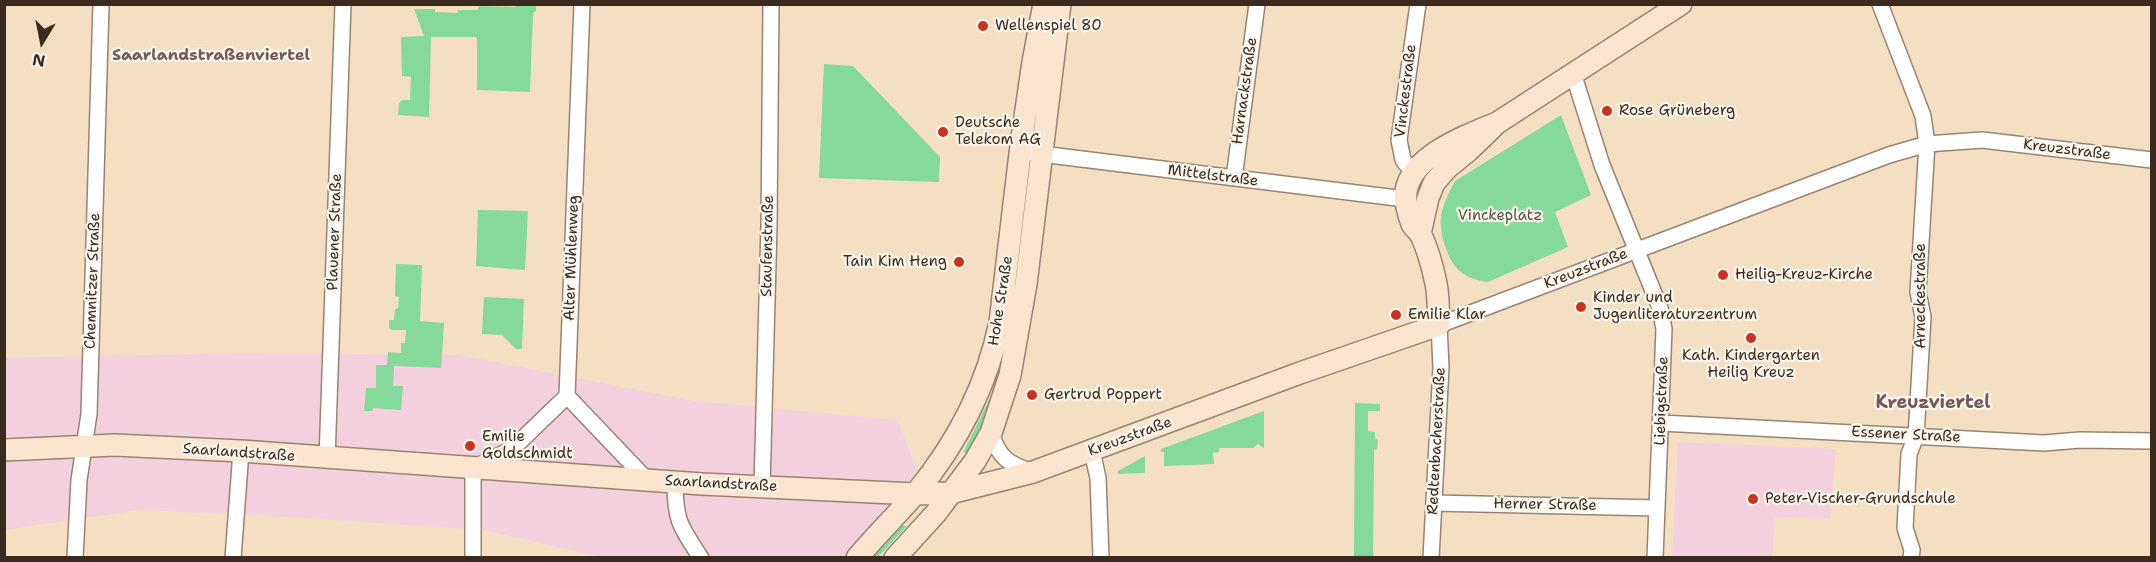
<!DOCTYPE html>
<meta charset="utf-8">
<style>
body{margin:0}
#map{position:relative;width:2156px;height:562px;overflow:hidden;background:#f4dfc3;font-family:"Shantell Sans",sans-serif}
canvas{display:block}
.frame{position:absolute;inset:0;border:6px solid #3b2a1e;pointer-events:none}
.north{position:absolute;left:12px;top:12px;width:60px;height:60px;-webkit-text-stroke:4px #fbf7ec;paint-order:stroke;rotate:190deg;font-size:16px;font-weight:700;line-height:24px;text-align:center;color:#3b2a1e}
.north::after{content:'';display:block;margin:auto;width:21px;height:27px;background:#3b2a1e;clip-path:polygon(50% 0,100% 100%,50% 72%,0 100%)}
</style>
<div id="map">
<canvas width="2156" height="562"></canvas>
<div class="frame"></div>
<div class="north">N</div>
</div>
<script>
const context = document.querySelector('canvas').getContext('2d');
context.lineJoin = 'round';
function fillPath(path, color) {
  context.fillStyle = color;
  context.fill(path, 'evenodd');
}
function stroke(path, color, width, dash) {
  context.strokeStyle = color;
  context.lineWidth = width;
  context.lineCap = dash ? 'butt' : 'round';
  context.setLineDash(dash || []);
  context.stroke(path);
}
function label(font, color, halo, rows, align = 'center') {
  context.font = font + ' "Shantell Sans",sans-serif';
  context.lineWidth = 4.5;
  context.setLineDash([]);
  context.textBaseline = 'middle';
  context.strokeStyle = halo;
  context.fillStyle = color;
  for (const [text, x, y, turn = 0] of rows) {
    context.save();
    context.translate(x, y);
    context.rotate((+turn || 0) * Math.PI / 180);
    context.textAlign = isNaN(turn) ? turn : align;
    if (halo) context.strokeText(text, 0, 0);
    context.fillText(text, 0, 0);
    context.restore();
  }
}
fillPath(new Path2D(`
 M243 353 459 355 694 401 897 420 917 469 849 557H602L483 530 290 517 138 510 5 530 4 358Z
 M1678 442 1836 449 1830 519 1775 517 1772 557H1672Z`), '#f4cfdd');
fillPath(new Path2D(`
 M516 5H536V11L533 13 530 92 477 90V37H431L429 117 398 115 399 104 402 100H410L411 77 402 76 401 37 424 36 414 9H435V12L457 13 458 10H478L479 6 515 7Z
 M824 64 853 66 940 157 939 182 819 178Z
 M1561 115 1591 195 1555 212 1568 247 1488 282C1477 281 1462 276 1455 266 1446 254 1439 231 1441 216 1443 204 1449 192 1455 181Z
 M478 210 528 211 525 270 476 266Z
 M396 264 422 265 420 321 444 323 441 368 394 366 393 386H403L401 410 373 408 372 411H364L366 388H376V365H387L388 352 401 353V343H405L406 330H392L389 328V320H394L395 309 398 308 399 297 395 296Z
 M484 297 524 299 522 349H516L502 335 482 334Z
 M1007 332H1011L990 412 969 453H965L964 451 991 396 1000 370Z
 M1355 403 1380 404V411H1368V431L1375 432V439L1378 440 1377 449 1374 450 1373 557H1354Z
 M1264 411V448L1258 444 1253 448H1219V452L1213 453 1214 464 1164 466V452H1161V449Z
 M1145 456V473L1118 474V471Z
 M898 525 907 526 878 557 867 558Z`), '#85d99b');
const street = new Path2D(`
 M582 4 567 396 647 480
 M1880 4 1923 116 1927 144 1918 292 1923 317 1916 436 1909 454 1905 528 1912 550 1911 558
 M1573 73 1602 165 1660 308 1664 329 1655 558
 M1033 153 1405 199
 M1414 174 1403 160 1399 140 1418 4
 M1234 178 1257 4
 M1661 423 2044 443 2080 440 2152 441
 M991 433C999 458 1008 464 1033 472
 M1092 451 1098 478 1101 558
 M327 459 343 4
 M675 482C675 521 680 526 701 558
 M762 487 769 225 771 4
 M1434 503 1657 508
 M75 558 79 480 89 414 101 4
 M233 558 241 451
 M473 558V468L512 449 567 396
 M1431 558 1441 367 1439 325 1889 155 1927 144 1982 140 2152 160`);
const secondary = new Path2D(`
 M1420 234 1428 198 1434 183 1447 168 1468 151 1497 123 1681 4
 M4 450 115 445 241 451 702 484 915 494 950 493 1033 472 1300 373 1439 325C1438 310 1439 293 1435 279 1432 265 1427 248 1421 235 1419 231 1414 228 1412 224 1410 219 1408 212 1407 207 1395 161 1465 136 1497 123
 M857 558C876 535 897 515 916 493 957 443 987 386 1000 322L1022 137 1033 62 1044 4
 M895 558 936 513 975 461 991 433 1010 375 1026 284 1060 4`);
stroke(street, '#988470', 18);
stroke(secondary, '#988470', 24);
stroke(street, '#fff', 15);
stroke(secondary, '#fce5cf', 21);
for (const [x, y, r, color] of [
 [983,26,6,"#c8321e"],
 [1607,111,6,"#c8321e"],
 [943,132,6,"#c8321e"],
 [959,262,6,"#c8321e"],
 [1723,275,6,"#c8321e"],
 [1581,307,6,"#c8321e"],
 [1396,315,6,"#c8321e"],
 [1751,338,6,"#c8321e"],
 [1032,395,6,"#c8321e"],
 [470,446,6,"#c8321e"],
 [1753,499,6,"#c8321e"]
]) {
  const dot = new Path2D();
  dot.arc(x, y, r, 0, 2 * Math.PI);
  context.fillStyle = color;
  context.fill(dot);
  stroke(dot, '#fbf7ec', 2);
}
label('15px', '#3b2a1e', '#fbf7ec', [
 ["Wellenspiel 80",995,26],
 ["Rose Grüneberg",1619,111],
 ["Deutsche",955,123],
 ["Telekom AG",955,140],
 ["Tain Kim Heng",947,262,"right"],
 ["Heilig-Kreuz-Kirche",1735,275],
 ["Kinder und",1593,298],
 ["Jugenliteraturzentrum",1593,315],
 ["Emilie Klar",1408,315],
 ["Kath. Kindergarten",1751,356,"center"],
 ["Heilig Kreuz",1751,373,"center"],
 ["Gertrud Poppert",1044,395],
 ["Emilie",482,437],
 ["Goldschmidt",482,454],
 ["Peter-Vischer-Grundschule",1765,499]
], 'left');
label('15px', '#3b2a1e', '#fbf7ec', [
 ["Harnackstraße",1245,91,-82],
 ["Vinckestraße",1406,91,-83],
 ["Kreuzstraße",2067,150,7],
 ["Mittelstraße",1213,176,7],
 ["Plauener Straße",335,232,-88],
 ["Staufenstraße",768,246,-89],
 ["Alter Mühlenweg",572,258,-88],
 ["Kreuzstraße",1586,269,-21],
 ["Chemnitzer Straße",93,281,-88],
 ["Arneckestraße",1921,296,-90],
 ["Hohe Straße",1001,301,-81],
 ["Liebigstraße",1662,401,-88],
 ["Essener Straße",1906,435,3],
 ["Kreuzstraße",1130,437,-20],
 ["Redtenbacherstraße",1437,441,-87],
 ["Saarlandstraße",239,453,4],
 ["Saarlandstraße",721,484,3],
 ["Herner Straße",1545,505,1]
]);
label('15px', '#4e563d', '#fbf7ec', [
 ["Vinckeplatz",1500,216]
]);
label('bold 16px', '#76585b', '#fbf7ec', [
 ["Saarlandstraßenviertel",211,56]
]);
label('bold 18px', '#76585b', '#fbf7ec', [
 ["Kreuzviertel",1933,403]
]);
</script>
